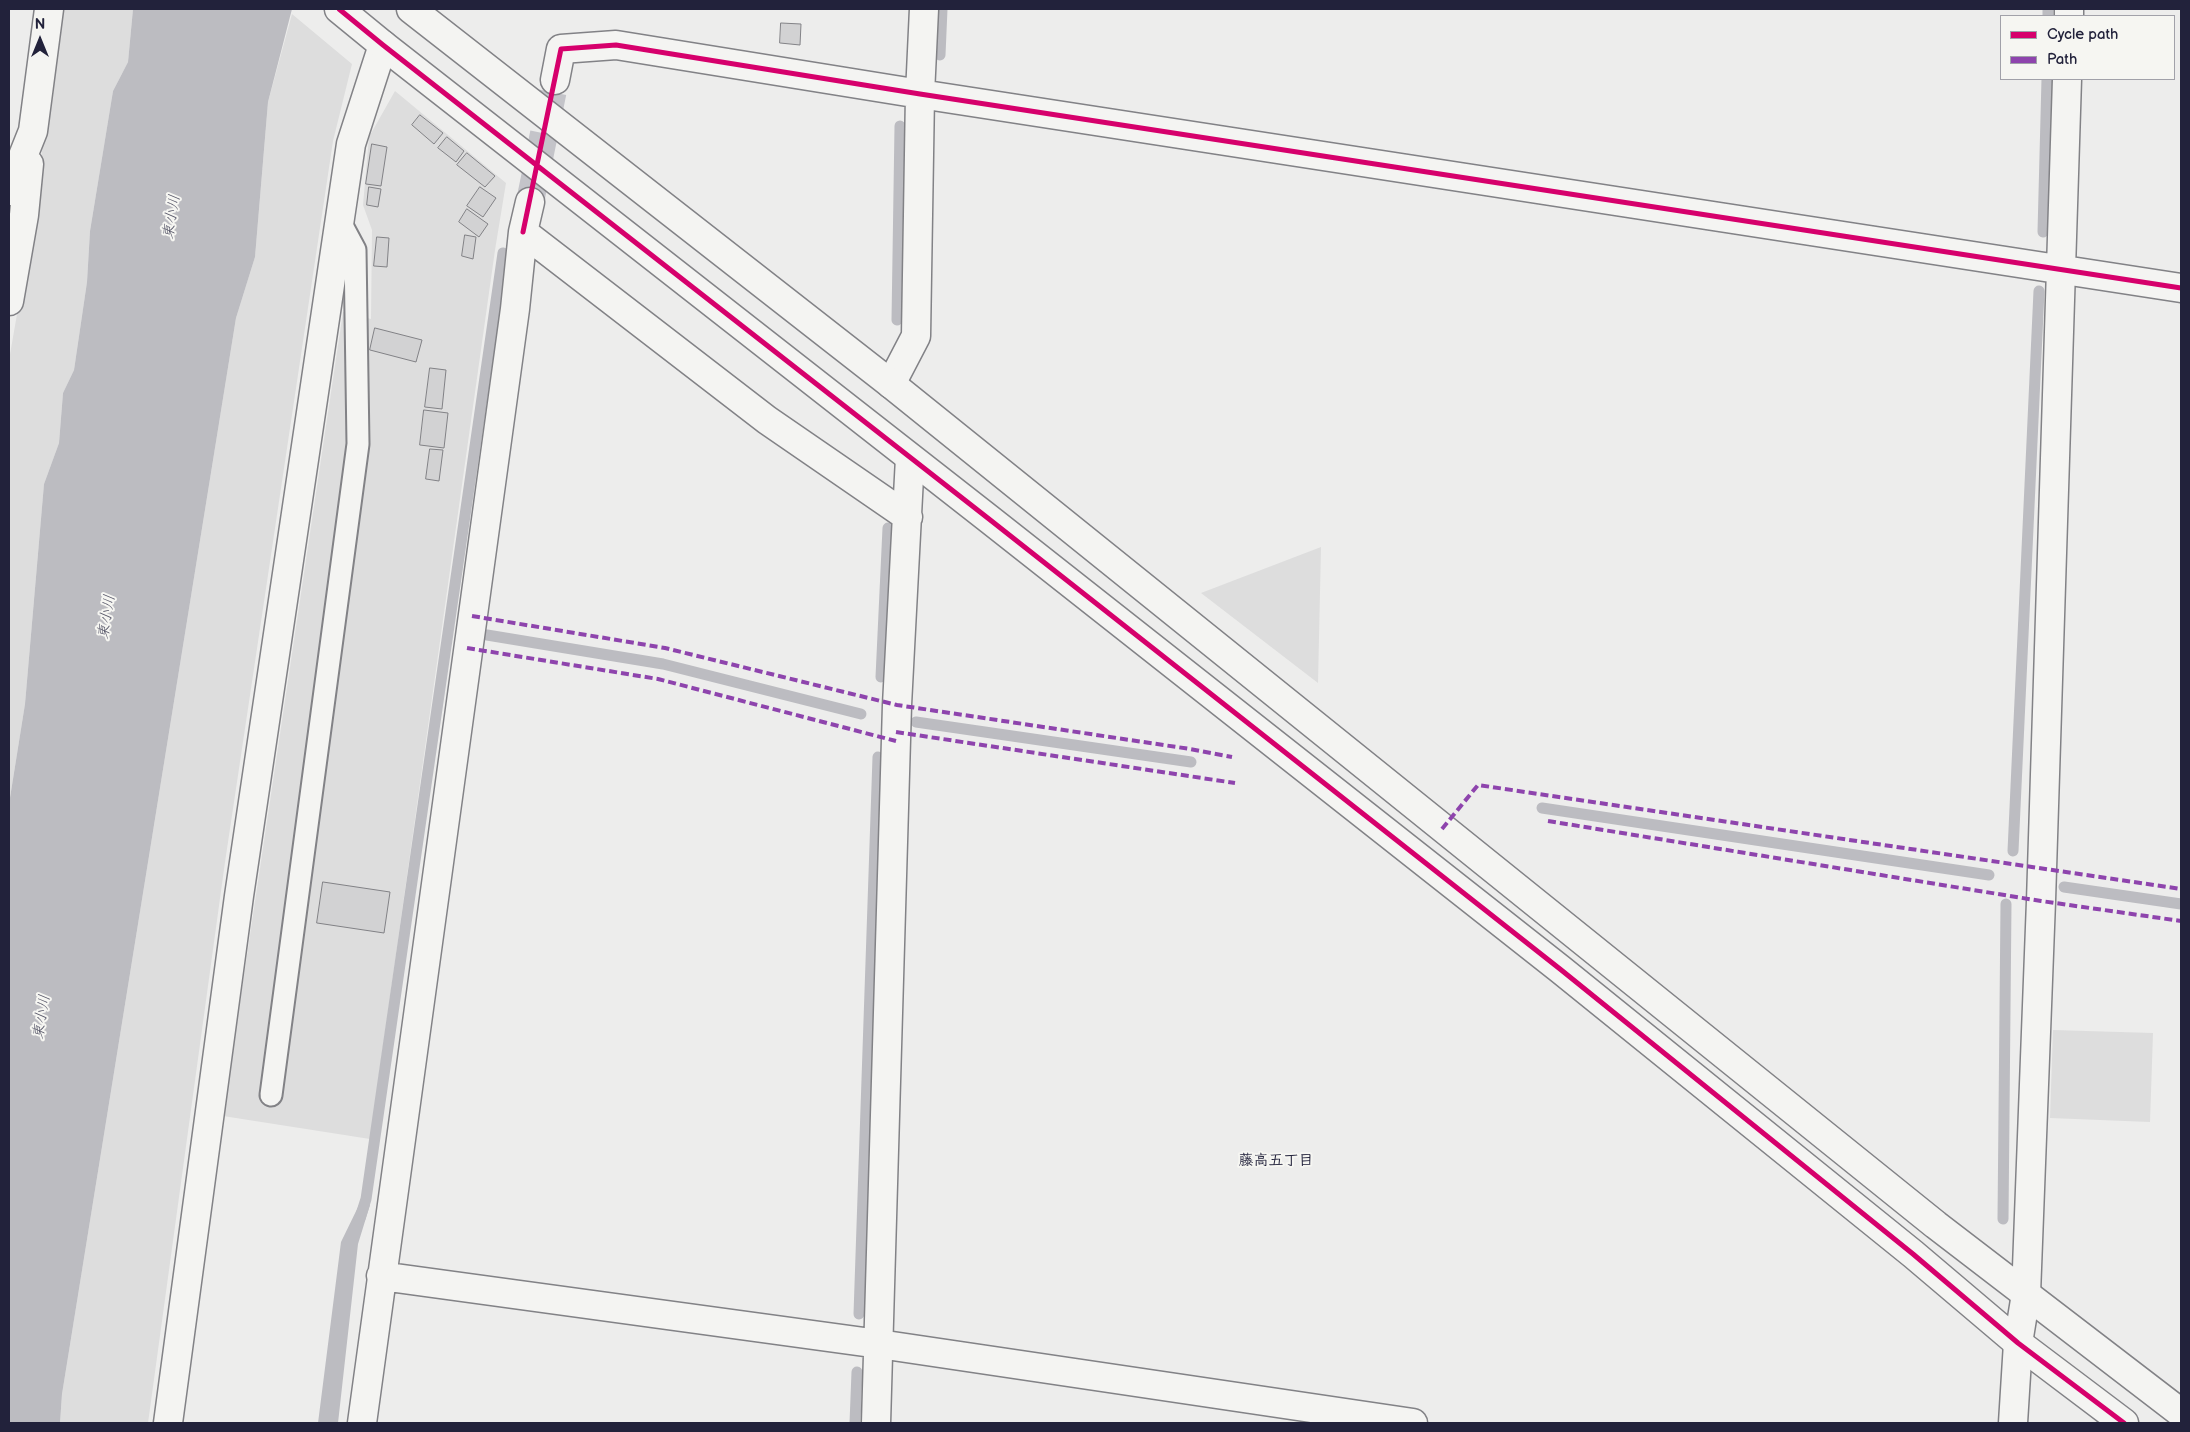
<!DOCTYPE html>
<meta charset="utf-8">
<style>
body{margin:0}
#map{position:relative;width:2190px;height:1432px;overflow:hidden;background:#ededec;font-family:"Balsamiq Sans",sans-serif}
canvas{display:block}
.frame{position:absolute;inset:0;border:10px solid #22223b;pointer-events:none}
.legend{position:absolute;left:2000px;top:15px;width:175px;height:65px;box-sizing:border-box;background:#f6f6f2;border:1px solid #a1a1a9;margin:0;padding:6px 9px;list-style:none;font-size:15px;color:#22223b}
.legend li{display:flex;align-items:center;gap:10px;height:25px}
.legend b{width:25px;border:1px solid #a1a1a9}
.north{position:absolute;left:15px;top:15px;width:50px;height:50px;-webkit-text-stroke:4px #f6f6f2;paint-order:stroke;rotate:0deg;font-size:14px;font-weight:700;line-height:20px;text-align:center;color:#22223b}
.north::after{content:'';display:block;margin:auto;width:18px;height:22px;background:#22223b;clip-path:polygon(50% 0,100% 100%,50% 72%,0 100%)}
</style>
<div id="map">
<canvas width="2190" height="1432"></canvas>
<div class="frame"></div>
<ul class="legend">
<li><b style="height:6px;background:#d6006c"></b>Cycle path</li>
<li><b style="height:6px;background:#8e44ad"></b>Path</li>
</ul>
<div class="north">N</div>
</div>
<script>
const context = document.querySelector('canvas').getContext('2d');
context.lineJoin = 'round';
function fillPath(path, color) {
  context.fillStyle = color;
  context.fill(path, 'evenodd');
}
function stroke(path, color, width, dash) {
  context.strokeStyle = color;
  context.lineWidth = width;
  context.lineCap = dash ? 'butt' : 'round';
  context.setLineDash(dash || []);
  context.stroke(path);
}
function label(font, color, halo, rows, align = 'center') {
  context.font = font + ' "Balsamiq Sans","Klee One",sans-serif';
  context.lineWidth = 4;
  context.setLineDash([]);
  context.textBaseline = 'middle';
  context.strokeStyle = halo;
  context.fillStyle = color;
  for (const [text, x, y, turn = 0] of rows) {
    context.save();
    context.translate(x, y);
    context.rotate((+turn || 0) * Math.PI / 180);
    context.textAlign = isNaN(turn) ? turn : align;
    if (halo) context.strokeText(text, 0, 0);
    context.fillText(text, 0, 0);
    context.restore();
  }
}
fillPath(new Path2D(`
 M63 9H133L128 62 113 91 90 231 87 282 74 370 63 393 59 443 44 484 25 704 9 804V360L23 280Z
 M292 14 352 64 333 141 225 862 148 1423H60L62 1394 236 318 255 257 268 102Z
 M395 91 506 183 495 250 370 1139 223 1116 343 312 371 319 372 230 363 205 369 137Z
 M1321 547 1318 683 1201 593Z
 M2053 1030 2153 1033 2150 1122 2050 1118Z`), '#ddd');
fillPath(new Path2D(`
 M133 9H292L268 102 255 257 236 318 62 1394 60 1423H9V804L25 704 44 484 59 443 63 393 74 370 87 282 90 231 113 91 128 62Z
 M360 1203 370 1205 358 1244 338 1423H318L341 1242Z`), '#bcbcc1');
stroke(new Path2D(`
 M2048 16V9
 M940 55 942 9
 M2043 232 2047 79
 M897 320 900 126
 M487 635 663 664 861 714
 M881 677 888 528
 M916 722 1191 762
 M1542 808 1989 875
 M2013 851 2039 291
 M2064 887 2181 904
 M360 1218 366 1199 503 253
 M2003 1219 2006 904
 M859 1314 878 757
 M855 1423 857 1372`), '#bcbcc1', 11);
const building = new Path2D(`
 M781 23 801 24 800 45 780 43Z
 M420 115 443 133 434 144 412 125Z
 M447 137 464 151 456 162 438 148Z
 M372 144 387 147 381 186 366 184Z
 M467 153 495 176 485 187 457 165Z
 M369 187 381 189 378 207 367 205Z
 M480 187 496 198 483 217 467 206Z
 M467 209 488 224 479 237 459 222Z
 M465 235 476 237 473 259 462 256Z
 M377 237 389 238 387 267 374 266Z
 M375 328 422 340 416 362 370 350Z
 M430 368 446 370 442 409 425 407Z
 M424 410 448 413 444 448 420 445Z
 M430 449 443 450 439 481 426 479Z
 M323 882 390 892 384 933 317 923Z`);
fillPath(building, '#d2d2d3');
stroke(building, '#828286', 1);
stroke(new Path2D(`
 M530 202 555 80`), '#c4c4c9', 28, [28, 14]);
const lane = new Path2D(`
 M271 1095 358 444 355 250 339 220`);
const street = new Path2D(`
 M2069 16V9
 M555 80 561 49 616 45 920 94 2181 288
 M9 191 33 131 49 9
 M523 232 530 202
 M9 301 24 215 29 164
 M891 384 916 336 920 94 924 9
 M381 1276 879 1344 1413 1423
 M168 1423 239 896 351 144 383 45
 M362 1423 515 309 523 232 767 420 908 517
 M876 1423 897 705 910 458
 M2013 1423 2018 1343 2026 1294 2041 901 2067 79`);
const secondary = new Path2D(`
 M339 9 383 45 989 519 1560 969 1913 1254 2018 1343 2124 1423
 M411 9 891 384 1936 1225 2181 1413`);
stroke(lane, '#828286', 25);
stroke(street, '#828286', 31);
stroke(secondary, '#828286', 31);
stroke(lane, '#f4f4f2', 21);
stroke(street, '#f4f4f2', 28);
stroke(secondary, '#f4f4f2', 28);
stroke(new Path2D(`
 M472 616 665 648 897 705 1190 749 1232 757
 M467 648 658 679 896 741
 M896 732 1235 783
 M1548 821 2041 901 2181 921
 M1442 829 1478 785 2181 889`), '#8e44ad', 4, [8, 4]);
stroke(new Path2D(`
 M339 9 383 45 989 519 1560 969 1913 1254 2018 1343 2124 1423
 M523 232 561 49 616 45 920 94 2181 288`), '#d6006c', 5);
label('italic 15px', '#575769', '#f6f6f2', [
 ["東小川",172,217,-81],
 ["東小川",107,617,-81],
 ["東小川",42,1017,-81]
]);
label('bold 15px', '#22223b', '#f6f6f2', [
 ["藤高五丁目",1276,1161]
]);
</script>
